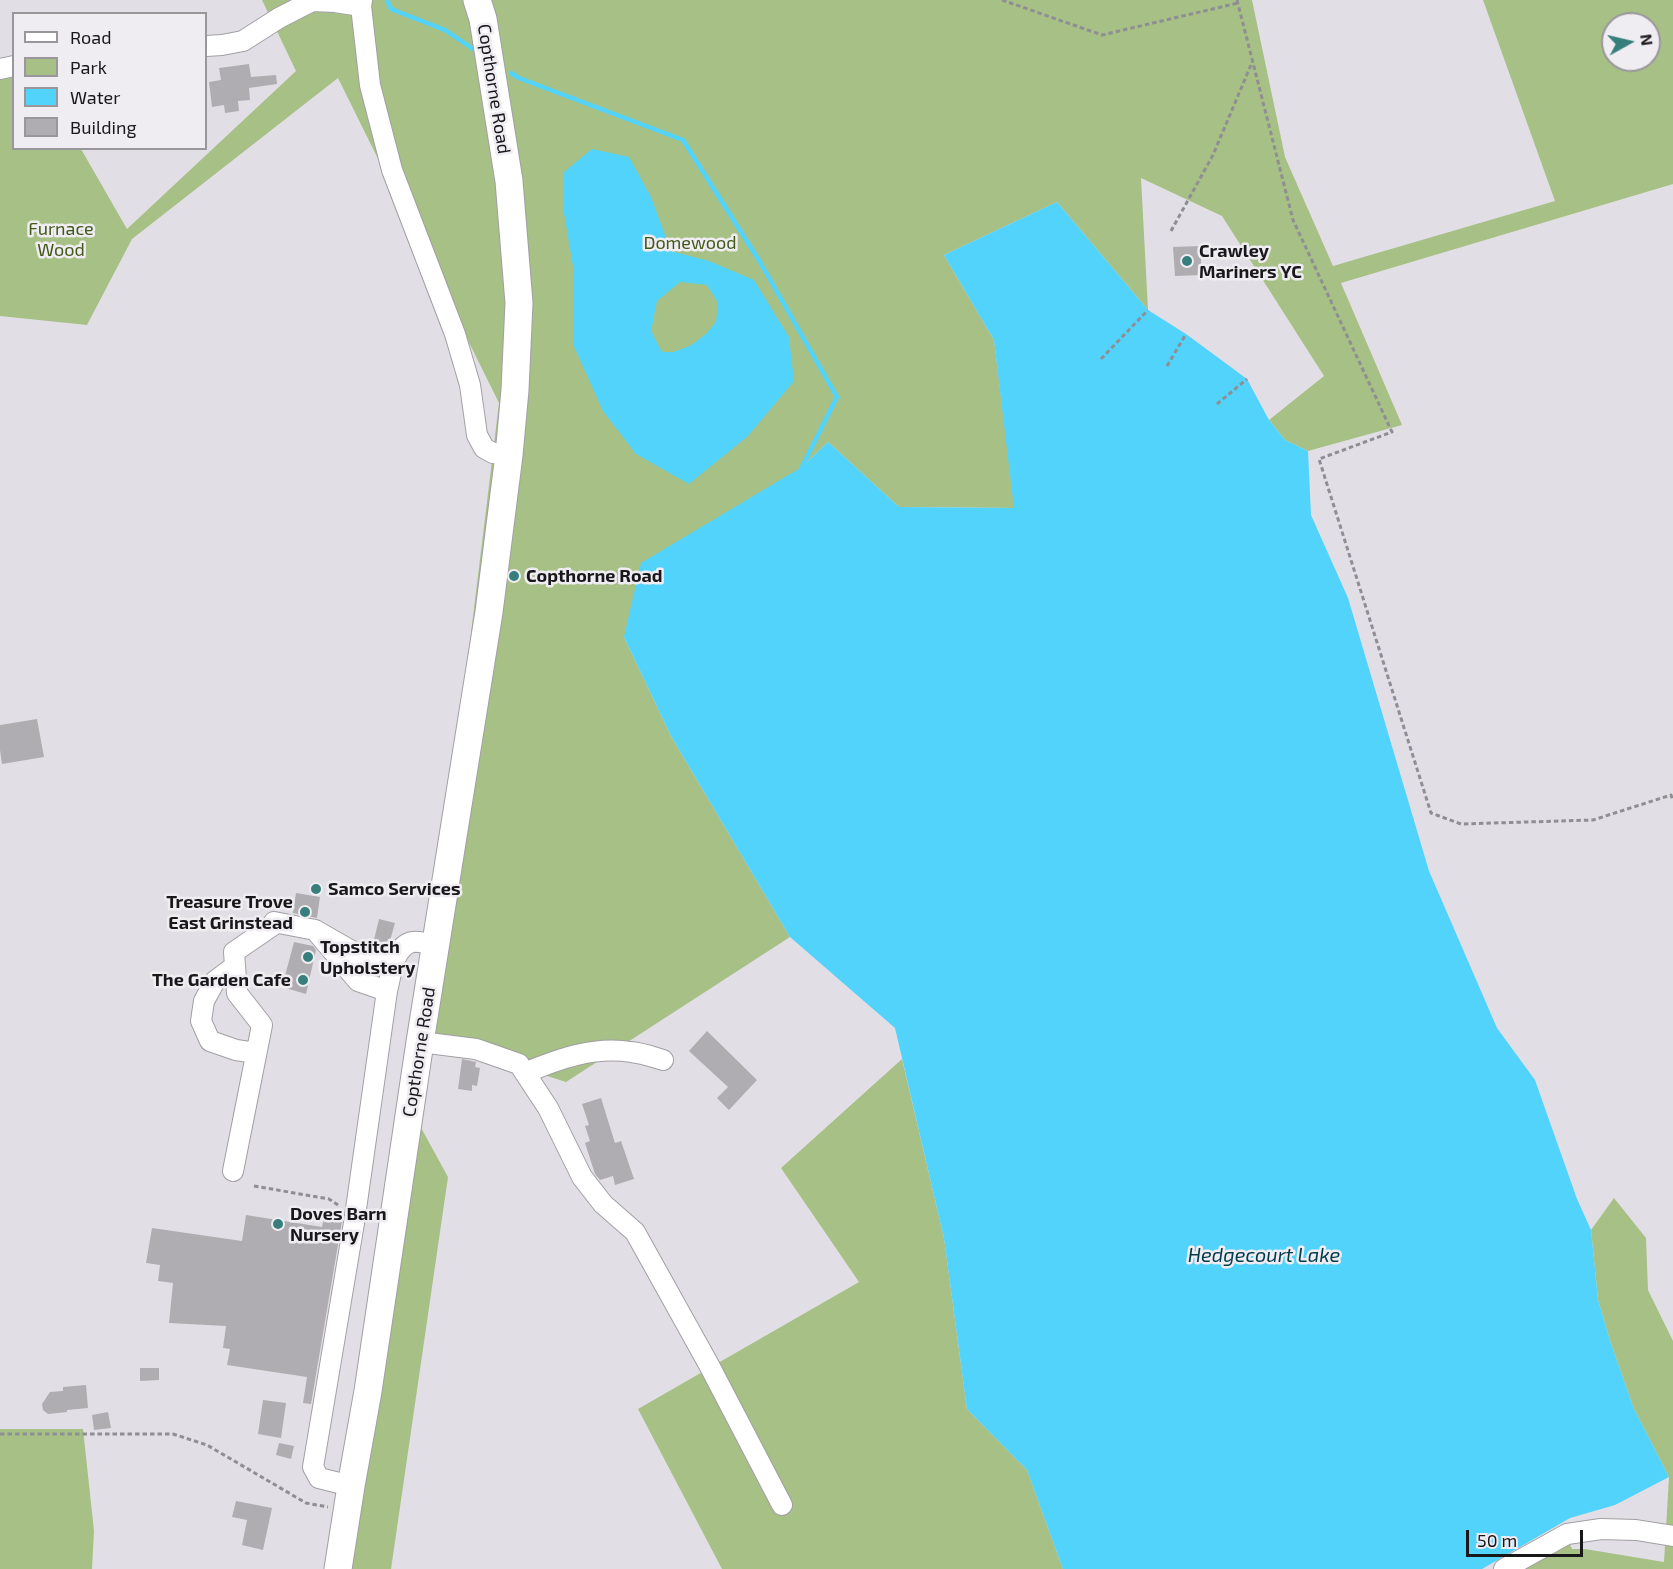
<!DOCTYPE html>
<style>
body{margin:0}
#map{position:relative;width:1673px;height:1569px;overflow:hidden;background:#e1dfe5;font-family:"Exo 2",sans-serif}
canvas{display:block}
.legend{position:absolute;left:12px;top:12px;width:195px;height:138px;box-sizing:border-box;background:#efecf2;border:2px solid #99979b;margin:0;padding:8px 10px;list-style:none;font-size:18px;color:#181719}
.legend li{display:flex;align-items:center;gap:12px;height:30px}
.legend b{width:30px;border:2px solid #99979b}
.north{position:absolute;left:1601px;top:12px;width:60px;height:60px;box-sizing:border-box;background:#efecf2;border:2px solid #99979b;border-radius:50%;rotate:82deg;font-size:16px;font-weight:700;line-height:24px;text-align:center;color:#181719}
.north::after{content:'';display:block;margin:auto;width:21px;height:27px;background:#377f7c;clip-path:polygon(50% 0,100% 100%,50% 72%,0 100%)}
.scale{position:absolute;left:1466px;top:1530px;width:117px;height:27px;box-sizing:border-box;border:3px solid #181719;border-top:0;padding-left:8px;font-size:18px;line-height:21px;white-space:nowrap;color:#181719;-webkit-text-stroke:4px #efecf2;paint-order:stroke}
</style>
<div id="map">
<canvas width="1673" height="1569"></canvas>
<ul class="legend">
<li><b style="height:8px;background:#fff"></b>Road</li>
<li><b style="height:16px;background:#a7c085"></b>Park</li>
<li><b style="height:16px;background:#51d3fc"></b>Water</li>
<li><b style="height:16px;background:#afadb2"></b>Building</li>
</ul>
<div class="north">N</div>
<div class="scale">50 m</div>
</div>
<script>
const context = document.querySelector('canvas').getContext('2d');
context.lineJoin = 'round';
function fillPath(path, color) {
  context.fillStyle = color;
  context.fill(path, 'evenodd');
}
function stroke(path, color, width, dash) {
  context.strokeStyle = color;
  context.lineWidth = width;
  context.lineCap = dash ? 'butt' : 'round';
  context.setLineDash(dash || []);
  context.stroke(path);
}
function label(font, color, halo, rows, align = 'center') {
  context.font = font + ' "Exo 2",sans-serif';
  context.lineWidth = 5;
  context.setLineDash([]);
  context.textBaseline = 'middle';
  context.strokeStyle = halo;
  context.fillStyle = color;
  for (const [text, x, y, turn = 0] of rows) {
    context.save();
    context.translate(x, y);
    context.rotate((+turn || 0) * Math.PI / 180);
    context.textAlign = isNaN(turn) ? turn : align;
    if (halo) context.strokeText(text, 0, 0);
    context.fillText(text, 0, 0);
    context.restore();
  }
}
fillPath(new Path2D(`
 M262 0H1252L1285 157 1333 266 1555 201 1483 0H1673V184L1341 283 1402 425 1308 451 1285 440 1269 420 1324 376 1222 216 1141 178 1148 310 1057 202 944 255 994 340 1015 508 899 507 828 442 624 637 671 736 790 937 566 1082 422 1036 499 403 338 78 132 239 87 325 0 316V60L13 58 14 148 81 149 127 229 296 71ZM1613 24H1649V60H1613Z
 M902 1059 944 1238 967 1409 1027 1470 1063 1569H722L638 1409 859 1282 781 1168Z
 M419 1124 448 1177 391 1569H352Z
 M1614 1198 1646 1238 1648 1290 1673 1341V1569H1517L1568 1540 1572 1549H1585L1664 1562 1669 1477 1634 1409 1611 1344 1598 1300 1591 1230Z
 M0 1429H83L94 1531 92 1569H0Z`), '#a7c085');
fillPath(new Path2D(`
 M592 149 629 157 651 197 671 251 709 261 754 280 789 337 794 381 748 436 689 484 636 454 603 411 573 344V266L563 207V173ZM680 282 707 285 718 303 716 322 706 334 690 346 673 352H662L651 331 657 301Z
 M1057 202 1148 310 1186 334 1247 379 1269 420 1285 440 1308 451 1311 515 1348 598 1429 871 1497 1028 1535 1080 1577 1199 1591 1230 1598 1300 1611 1344 1634 1409 1669 1477 1615 1505 1570 1518 1482 1569H1063L1027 1470 967 1409 944 1238 895 1028 790 937 671 736 624 637 641 563 802 467 828 442 899 507 1014 508 994 340 944 255Z`), '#51d3fc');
stroke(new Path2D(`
 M387 0 391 9 445 30 479 53
 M511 73 519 78 683 140 760 262 837 397 802 467`), '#51d3fc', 4.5);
fillPath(new Path2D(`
 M249 64 251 77 276 75 277 84 249 88 250 100 238 101 239 111 225 113 224 105 212 107 209 82 221 80 219 68Z
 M1200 246 1202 275 1175 276 1173 247Z
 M37 719 44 757 2 764 0 750V725Z
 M296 893 320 897 317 918 293 913Z
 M379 919 395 923 388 948 373 944Z
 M294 942 313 946 316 950 306 994 282 987Z
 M707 1031 757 1080 729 1110 717 1098 728 1087 689 1051Z
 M462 1059 476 1062 475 1067 480 1068 477 1086 472 1085V1091L458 1089Z
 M601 1098 615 1143 621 1141 634 1179 615 1185 613 1176 600 1180 595 1174 585 1143 590 1141 585 1126 589 1125 582 1104Z
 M246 1215 322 1227 324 1218 342 1221 311 1404 303 1403 307 1377 227 1365 230 1349 223 1348 226 1326 169 1323 173 1283 158 1281 160 1265 146 1263 152 1228 242 1241Z
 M140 1368H159V1380L140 1381Z
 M86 1385 88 1408 67 1410V1412L48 1414 43 1410 42 1404 50 1392 63 1391V1387Z
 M263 1400 286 1403 281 1438 258 1434Z
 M108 1412 111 1428 94 1430 92 1415Z
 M279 1443 294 1446 291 1459 276 1455Z
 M236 1501 272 1508 263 1550 242 1545 247 1520 232 1517Z`), '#afadb2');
const minor = new Path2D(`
 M362 0 361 6 370 85 392 170 455 334 470 385 477 435 484 448 493 453 509 455
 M206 46 222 45 243 41 279 18 312 1 335 2 361 6
 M0 69 14 66
 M235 966 215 981 204 1001 201 1021 210 1041 236 1050 256 1053
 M387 991 358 981 315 930 350 950 373 962 393 965
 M420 1042 476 1049 519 1064 548 1108 582 1177 603 1204 635 1232 709 1365 782 1505
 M525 1073C558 1059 594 1046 631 1052 642 1053 653 1057 663 1060
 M233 1171 262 1025 237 993 234 952 272 926 274 922 315 930
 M351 1486 319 1478 313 1467 354 1223 387 991C391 976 393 947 412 942 418 941 429 944 436 944
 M1504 1569 1567 1534 1601 1529 1636 1530 1673 1536`);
const highway = new Path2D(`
 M338 1569 351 1486 368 1391 420 1042 489 612 509 455 515 390 519 303 509 181 483 19 477 0`);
stroke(minor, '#a19fa4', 22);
stroke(highway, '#a19fa4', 29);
stroke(new Path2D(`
 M1002 0 1102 35 1238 3
 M1237 0 1293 220 1392 432 1319 459 1431 813 1461 824 1593 820 1671 795 1673 801
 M1171 231 1213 155 1253 60
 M1101 359 1148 310
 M1167 366 1186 334
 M1217 404 1247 379
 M254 1186 329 1199 338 1205
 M0 1434H173L207 1445 306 1503 328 1507`), '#8f8e92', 3, [4.5, 3]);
stroke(minor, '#fff', 20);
stroke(highway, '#fff', 27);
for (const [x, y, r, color] of [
 [1187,261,6,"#377f7c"],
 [514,576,6,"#377f7c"],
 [316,889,6,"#377f7c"],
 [305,912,6,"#377f7c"],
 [308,957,6,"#377f7c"],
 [303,980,6,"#377f7c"],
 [278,1224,6,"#377f7c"]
]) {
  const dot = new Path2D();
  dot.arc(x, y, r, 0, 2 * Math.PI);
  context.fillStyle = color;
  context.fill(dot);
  stroke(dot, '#efecf2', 2);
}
label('18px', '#181719', '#efecf2', [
 ["Copthorne Road",494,89,81],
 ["Copthorne Road",419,1052,-81]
]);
label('18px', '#425919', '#efecf2', [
 ["Furnace",61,229],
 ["Wood",61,250],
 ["Domewood",690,243]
]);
label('bold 18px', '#181719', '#efecf2', [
 ["Crawley",1199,251],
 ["Mariners YC",1199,272],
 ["Copthorne Road",526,576],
 ["Samco Services",328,889],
 ["Treasure Trove",293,902,"right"],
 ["East Grinstead",293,923,"right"],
 ["Topstitch",320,947],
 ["Upholstery",320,968],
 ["The Garden Cafe",291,980,"right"],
 ["Doves Barn",290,1214],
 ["Nursery",290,1235]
], 'left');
label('italic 20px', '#003c4d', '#efecf2', [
 ["Hedgecourt Lake",1264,1255]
]);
</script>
